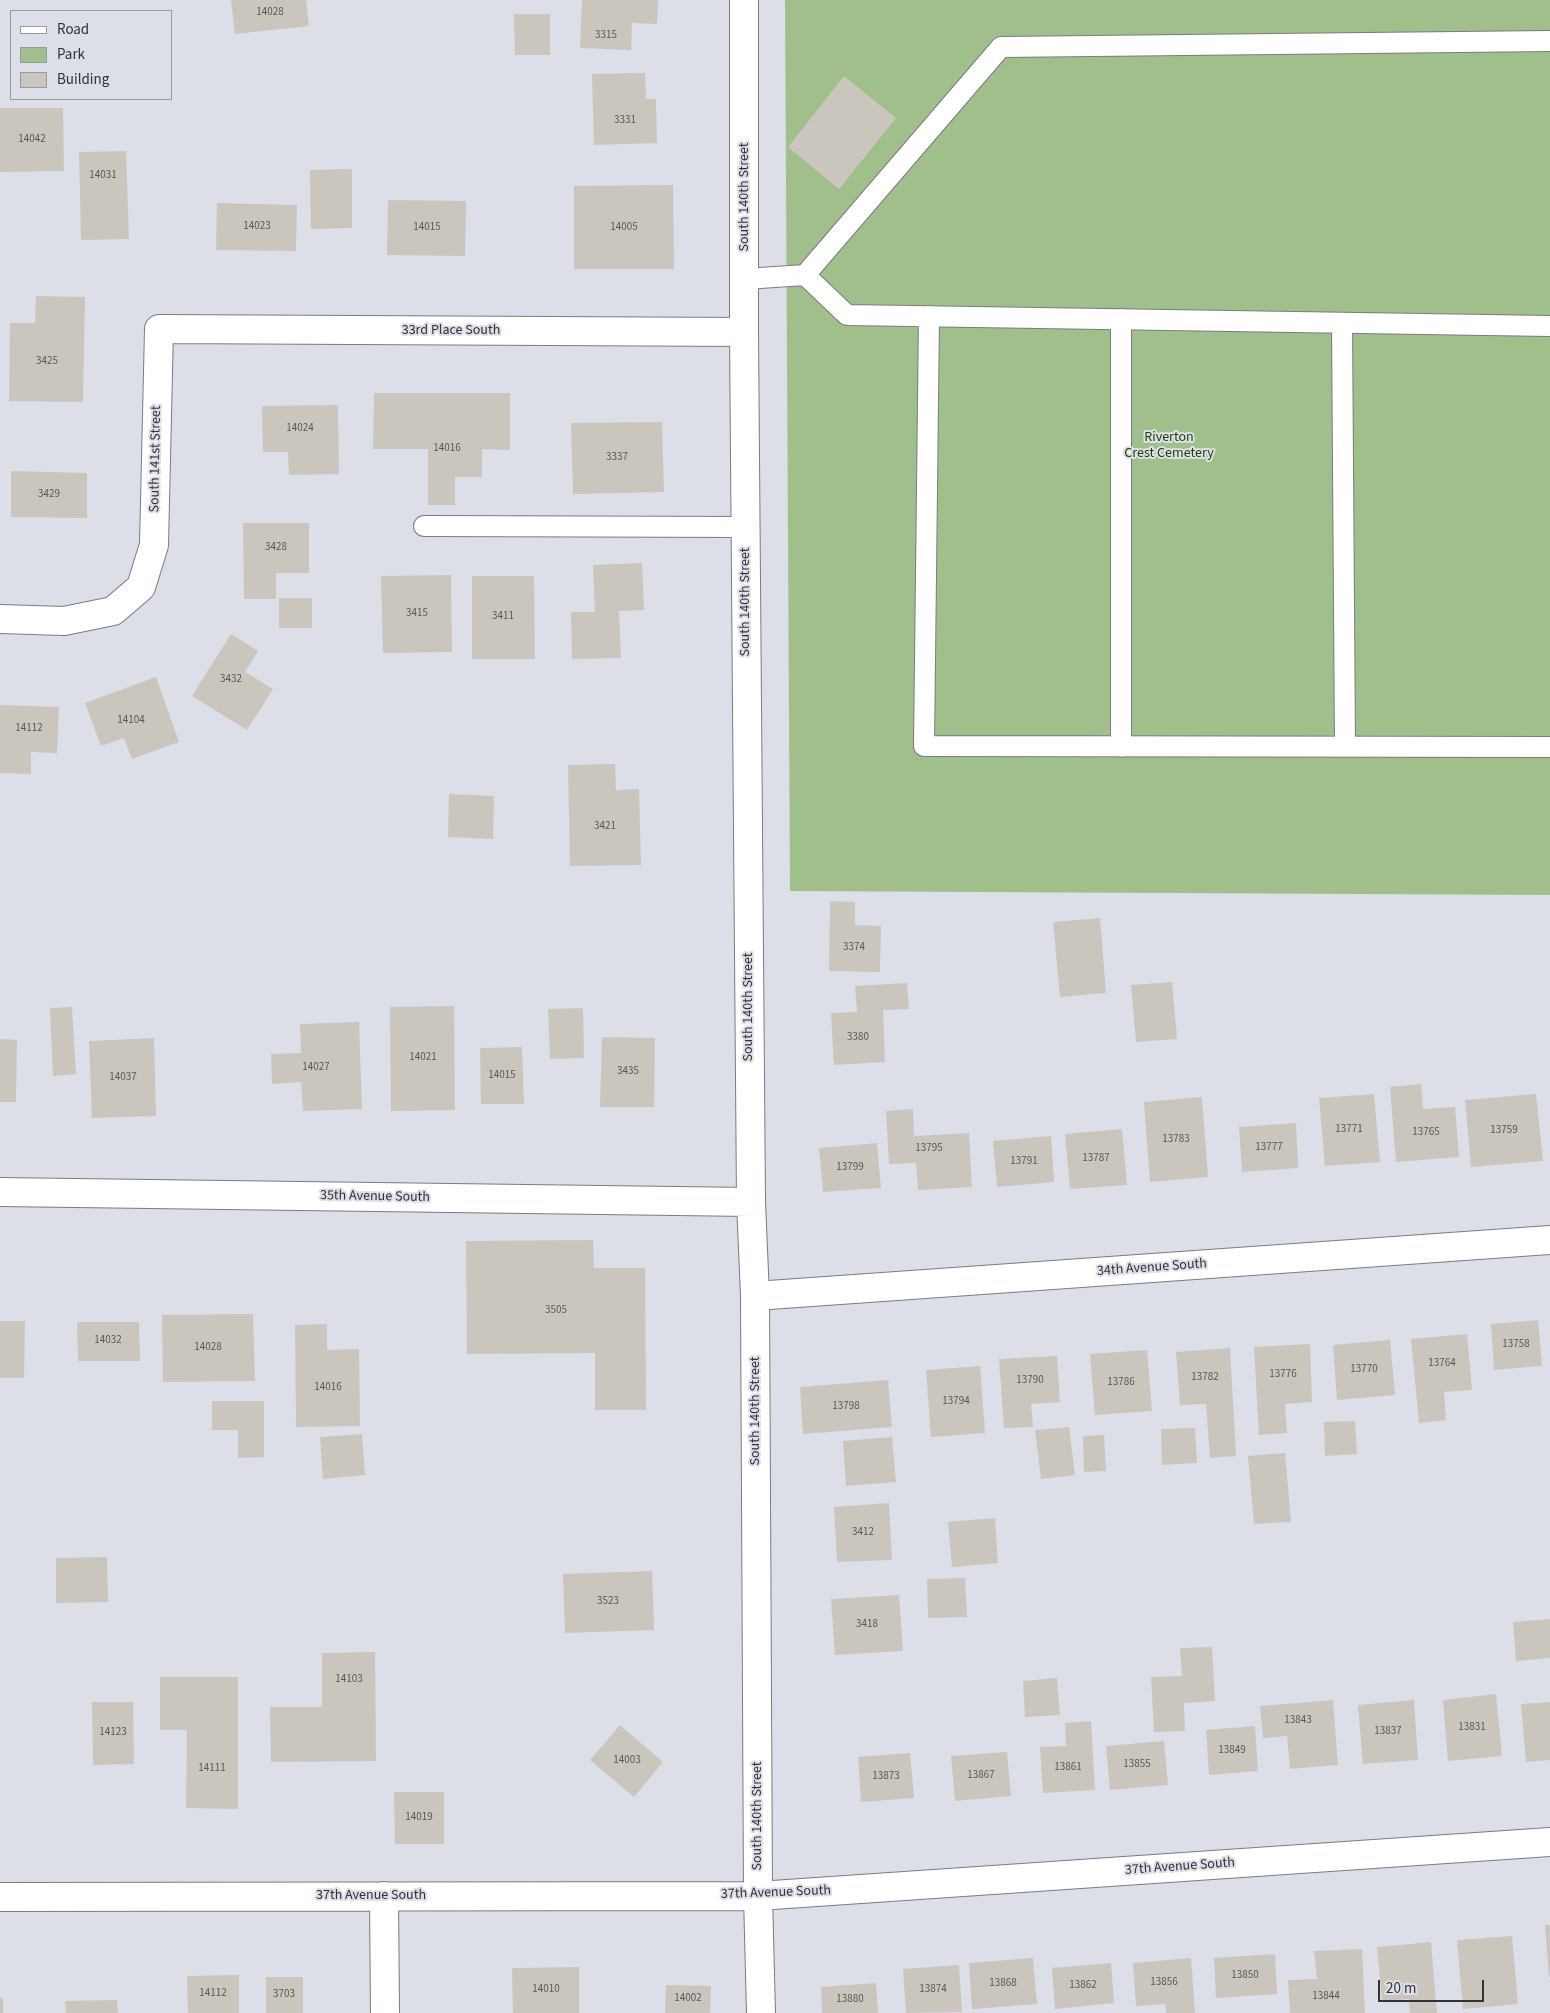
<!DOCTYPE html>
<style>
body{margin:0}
#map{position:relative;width:1550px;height:2013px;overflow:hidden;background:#dcdfe8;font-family:"Source Sans 3",sans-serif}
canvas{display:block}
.legend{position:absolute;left:10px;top:10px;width:162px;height:90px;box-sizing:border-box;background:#dcdfe8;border:1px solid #989aa1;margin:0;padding:6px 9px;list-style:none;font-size:15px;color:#313236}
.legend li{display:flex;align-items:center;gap:10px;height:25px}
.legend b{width:25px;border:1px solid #989aa1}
.scale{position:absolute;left:1378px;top:1980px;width:106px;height:22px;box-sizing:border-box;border:2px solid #313236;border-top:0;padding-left:6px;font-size:15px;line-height:18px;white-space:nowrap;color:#313236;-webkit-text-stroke:4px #dcdfe8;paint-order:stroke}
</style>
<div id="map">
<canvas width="1550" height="2013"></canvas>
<ul class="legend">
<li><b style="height:6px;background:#fff"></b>Road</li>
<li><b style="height:14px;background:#a1bf8b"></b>Park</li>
<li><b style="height:14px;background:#cbc6bd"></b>Building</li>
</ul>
<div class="scale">20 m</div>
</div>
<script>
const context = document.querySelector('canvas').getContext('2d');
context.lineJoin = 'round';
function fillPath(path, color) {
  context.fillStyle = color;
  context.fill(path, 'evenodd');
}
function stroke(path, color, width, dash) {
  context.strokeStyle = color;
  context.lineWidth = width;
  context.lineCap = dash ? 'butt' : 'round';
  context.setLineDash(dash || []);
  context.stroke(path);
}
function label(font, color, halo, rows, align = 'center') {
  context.font = font + ' "Source Sans 3",sans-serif';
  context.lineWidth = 4;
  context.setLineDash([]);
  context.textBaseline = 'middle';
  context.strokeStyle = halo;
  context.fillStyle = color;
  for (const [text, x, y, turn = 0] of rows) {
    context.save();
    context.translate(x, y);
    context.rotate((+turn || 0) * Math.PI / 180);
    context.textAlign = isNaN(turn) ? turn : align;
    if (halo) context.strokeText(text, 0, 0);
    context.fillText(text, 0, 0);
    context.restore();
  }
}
fillPath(new Path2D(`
 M785 0H1550V895L790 891Z`), '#a1bf8b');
fillPath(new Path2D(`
 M231 0H306L309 26 235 34Z
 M582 0H658L657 24 632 23 631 50 580 48Z
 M514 14H550V55H515Z
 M645 73 646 99H656L657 143 594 145 592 74Z
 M844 76 896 118 839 189 788 147Z
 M0 108H63L64 171 0 172Z
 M126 151 129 239 81 240 79 152Z
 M352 169V228L311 229 310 170Z
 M673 185 674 269H574V186Z
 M388 200 466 201 465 256 387 255Z
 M217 203 297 205 296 251 216 250Z
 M36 296 85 297 83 402 9 401 10 323H35Z
 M374 393H510V450L482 449V477H455V505H428V449H373Z
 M338 405 339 474 289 475 288 452H263L262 406Z
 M662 422 664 492 573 494 571 423Z
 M11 471 87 473V518L11 517Z
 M243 523H309V573H276V599H244Z
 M642 563 644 610 619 611 621 658 572 659 571 612H595L593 565Z
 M451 575 452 652 383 653 381 576Z
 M472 576H534L535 659H472Z
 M279 598H312V628H279Z
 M231 634 258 651 245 672 273 689 247 730 192 696Z
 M156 677 179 742 132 759 124 738 101 746 85 703Z
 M0 705 59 707 57 753 31 752V774L0 773Z
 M615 764 616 790 639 789 641 865 570 866 568 765Z
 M449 794 494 796 493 839 448 837Z
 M830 901 855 902V925L881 926 880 972 829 971Z
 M1100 918 1106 993 1060 997 1053 922Z
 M1172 982 1177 1039 1136 1042 1131 985Z
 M907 983 909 1009 883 1010 885 1062 834 1065 831 1013 857 1012 855 986Z
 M454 1006 455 1110 391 1111 390 1007Z
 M72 1007 76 1074 53 1076 50 1008Z
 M583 1008 584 1058 550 1059 548 1009Z
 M359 1022 362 1109 303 1111 301 1082 272 1084 271 1054 301 1053 300 1024Z
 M602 1037 655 1038 654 1107H600Z
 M154 1038 156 1116 92 1118 89 1041Z
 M0 1039 17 1040 16 1102H0Z
 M522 1047 524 1104H481L480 1048Z
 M1421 1084 1423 1109 1455 1107 1459 1157 1396 1162 1390 1087Z
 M1374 1094 1380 1162 1325 1166 1319 1098Z
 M1536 1094 1543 1161 1471 1167 1465 1100Z
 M1202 1097 1208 1177 1150 1182 1144 1102Z
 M913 1109 914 1136 969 1133 972 1187 918 1190 916 1163 889 1164 886 1111Z
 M1296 1123 1298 1168 1242 1172 1239 1127Z
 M1122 1129 1127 1185 1070 1189 1065 1134Z
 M1051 1136 1054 1182 997 1187 993 1141Z
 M877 1143 881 1188 823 1192 819 1148Z
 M593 1240 594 1268H645L646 1410H595V1353L467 1354 466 1241Z
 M253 1314 255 1381 163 1382 162 1315Z
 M1538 1320 1542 1366 1494 1370 1491 1324Z
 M0 1321H25L24 1378H0Z
 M77 1322H139L140 1361H78Z
 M327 1324V1350L359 1349 360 1426 296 1427 295 1325Z
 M1467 1334 1472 1390 1444 1392 1446 1420 1419 1423 1411 1339Z
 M1390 1340 1395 1395 1337 1400 1333 1345Z
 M1310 1344 1312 1402 1285 1404 1287 1433 1259 1435 1254 1347Z
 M1230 1348 1236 1456 1210 1458 1206 1404 1180 1405 1176 1352Z
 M1147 1350 1152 1411 1095 1415 1090 1354Z
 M1057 1356 1060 1402 1031 1404 1033 1427 1004 1428 999 1359Z
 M980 1366 985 1433 931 1437 926 1370Z
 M888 1380 892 1427 803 1434 800 1387Z
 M212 1401H264V1457L238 1458V1430H212Z
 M1355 1421 1357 1454 1325 1456 1324 1422Z
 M1069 1427 1075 1475 1041 1479 1035 1430Z
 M1195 1428 1197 1463 1162 1465 1161 1429Z
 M362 1434 365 1475 323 1479 320 1437Z
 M1104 1435 1106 1471 1084 1472 1083 1436Z
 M892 1437 896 1482 846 1486 843 1441Z
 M1285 1453 1291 1522 1254 1524 1248 1456Z
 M889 1503 892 1560 837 1562 834 1507Z
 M995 1518 998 1563 952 1567 948 1522Z
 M107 1557 108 1602 56 1603V1558Z
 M652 1571 654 1630 565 1633 563 1574Z
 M965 1578 967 1617 928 1618 927 1579Z
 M899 1595 903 1651 835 1655 831 1599Z
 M1550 1619V1658L1516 1661 1513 1622Z
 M1212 1647 1215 1701 1184 1703 1185 1731 1154 1732 1151 1677 1182 1676 1180 1648Z
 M375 1652 376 1761 271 1762 270 1707H322V1653Z
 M160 1677H238V1809L186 1808 187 1730H160Z
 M1057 1678 1060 1715 1025 1717 1023 1681Z
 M1496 1694 1502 1756 1448 1761 1443 1700Z
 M1333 1700 1338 1765 1290 1769 1287 1736 1263 1738 1260 1706Z
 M1414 1700 1418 1760 1363 1764 1358 1705Z
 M92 1702H133L134 1764 93 1765Z
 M1550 1702V1760L1526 1762 1521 1704Z
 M1091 1721 1095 1790 1043 1793 1040 1747 1066 1746 1065 1723Z
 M620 1725 663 1762 634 1797 590 1760Z
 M1255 1726 1258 1771 1209 1775 1206 1730Z
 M1164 1741 1168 1785 1110 1790 1106 1746Z
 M1007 1752 1011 1796 955 1801 951 1756Z
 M910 1753 914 1798 861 1802 858 1757Z
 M394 1792H444V1844H395Z
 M1545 1925H1550V1977H1549Z
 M1512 1936 1518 2004 1463 2009 1457 1940Z
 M1431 1942 1437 2013H1410L1409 1999 1382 2001 1377 1947Z
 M1362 1949 1365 2013H1290L1288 1980 1317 1979 1314 1951Z
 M1275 1954 1277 1994 1216 1998 1214 1958Z
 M1033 1958 1037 2004 972 2009 969 1963Z
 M1191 1958 1195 2013H1166L1165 2004 1136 2006 1133 1963Z
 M1111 1963 1114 2003 1055 2009 1052 1968Z
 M959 1965 962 2012 906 2013 903 1969Z
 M579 1967V2013H513L512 1968Z
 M239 1975V2013H188L187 1976Z
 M266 1977H303V2013H266Z
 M876 1983 878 2013H822L821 1987Z
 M666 1985 711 1986 710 2013H665Z
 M0 1998H3V2013H0Z
 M117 2000 118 2013H66L65 2001Z`), '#cbc6bd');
const service = new Path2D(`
 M1550 41 1001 47 805 275 847 315 1550 326
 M745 279 805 275
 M929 316 924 746 1550 747
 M1342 323 1345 747
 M424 526 746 527
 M1121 747V319`);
const minor = new Path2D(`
 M744 0V332L751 1202 755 1296 758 1896 761 2013
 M0 619 64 621 113 611 141 587 154 545 159 329 744 332
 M0 1192 751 1202
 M755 1296 1550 1240
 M384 1896 385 2013
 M0 1897 758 1896 1550 1842`);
stroke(service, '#797c84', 22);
stroke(minor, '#797c84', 30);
stroke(service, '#fff', 20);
stroke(minor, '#fff', 28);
label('11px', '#585758', null, [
 ["14028",270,13],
 ["3315",606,36],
 ["3331",625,121],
 ["14042",32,140],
 ["14031",103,176],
 ["14023",257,227],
 ["14015",427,228],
 ["14005",624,228],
 ["3425",47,362],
 ["14024",300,429],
 ["14016",447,449],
 ["3337",617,458],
 ["3429",49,495],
 ["3428",276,548],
 ["3415",417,614],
 ["3411",503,617],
 ["3432",231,680],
 ["14104",131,721],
 ["14112",29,729],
 ["3421",605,827],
 ["3374",854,948],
 ["3380",858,1038],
 ["14021",423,1058],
 ["14027",316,1068],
 ["3435",628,1072],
 ["14015",502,1076],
 ["14037",123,1078],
 ["13771",1349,1130],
 ["13759",1504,1131],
 ["13765",1426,1133],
 ["13783",1176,1140],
 ["13777",1269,1148],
 ["13795",929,1149],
 ["13787",1096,1159],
 ["13791",1024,1162],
 ["13799",850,1168],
 ["3505",556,1311],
 ["14032",108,1341],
 ["13758",1516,1345],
 ["14028",208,1348],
 ["13764",1442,1364],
 ["13770",1364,1370],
 ["13776",1283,1375],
 ["13782",1205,1378],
 ["13790",1030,1381],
 ["13786",1121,1383],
 ["14016",328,1388],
 ["13794",956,1402],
 ["13798",846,1407],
 ["3412",863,1533],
 ["3523",608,1602],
 ["3418",867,1625],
 ["14103",349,1680],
 ["13843",1298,1721],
 ["13831",1472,1728],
 ["13837",1388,1732],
 ["14123",113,1733],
 ["13849",1232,1751],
 ["14003",627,1761],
 ["13855",1137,1765],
 ["13861",1068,1768],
 ["14111",212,1769],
 ["13867",981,1776],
 ["13873",886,1777],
 ["14019",419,1818],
 ["13850",1245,1976],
 ["13856",1164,1983],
 ["13868",1003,1984],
 ["13862",1083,1986],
 ["14010",546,1990],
 ["13874",933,1990],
 ["14112",213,1994],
 ["3703",284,1995],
 ["13844",1326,1997],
 ["14002",688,1999],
 ["13880",850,2000]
]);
label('14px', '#313236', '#dcdfe8', [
 ["South 140th Street",745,197,-90],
 ["33rd Place South",451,331],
 ["South 141st Street",156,459,-89],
 ["South 140th Street",746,602,-90],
 ["South 140th Street",749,1007,-90],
 ["35th Avenue South",375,1197,1],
 ["34th Avenue South",1152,1268,-4],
 ["South 140th Street",756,1411,-90],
 ["South 140th Street",758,1816,-90],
 ["37th Avenue South",1180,1867,-4],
 ["37th Avenue South",776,1893,-2],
 ["37th Avenue South",371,1896]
]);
label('14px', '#233f04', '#dcdfe8', [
 ["Riverton",1169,438],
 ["Crest Cemetery",1169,454]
]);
</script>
